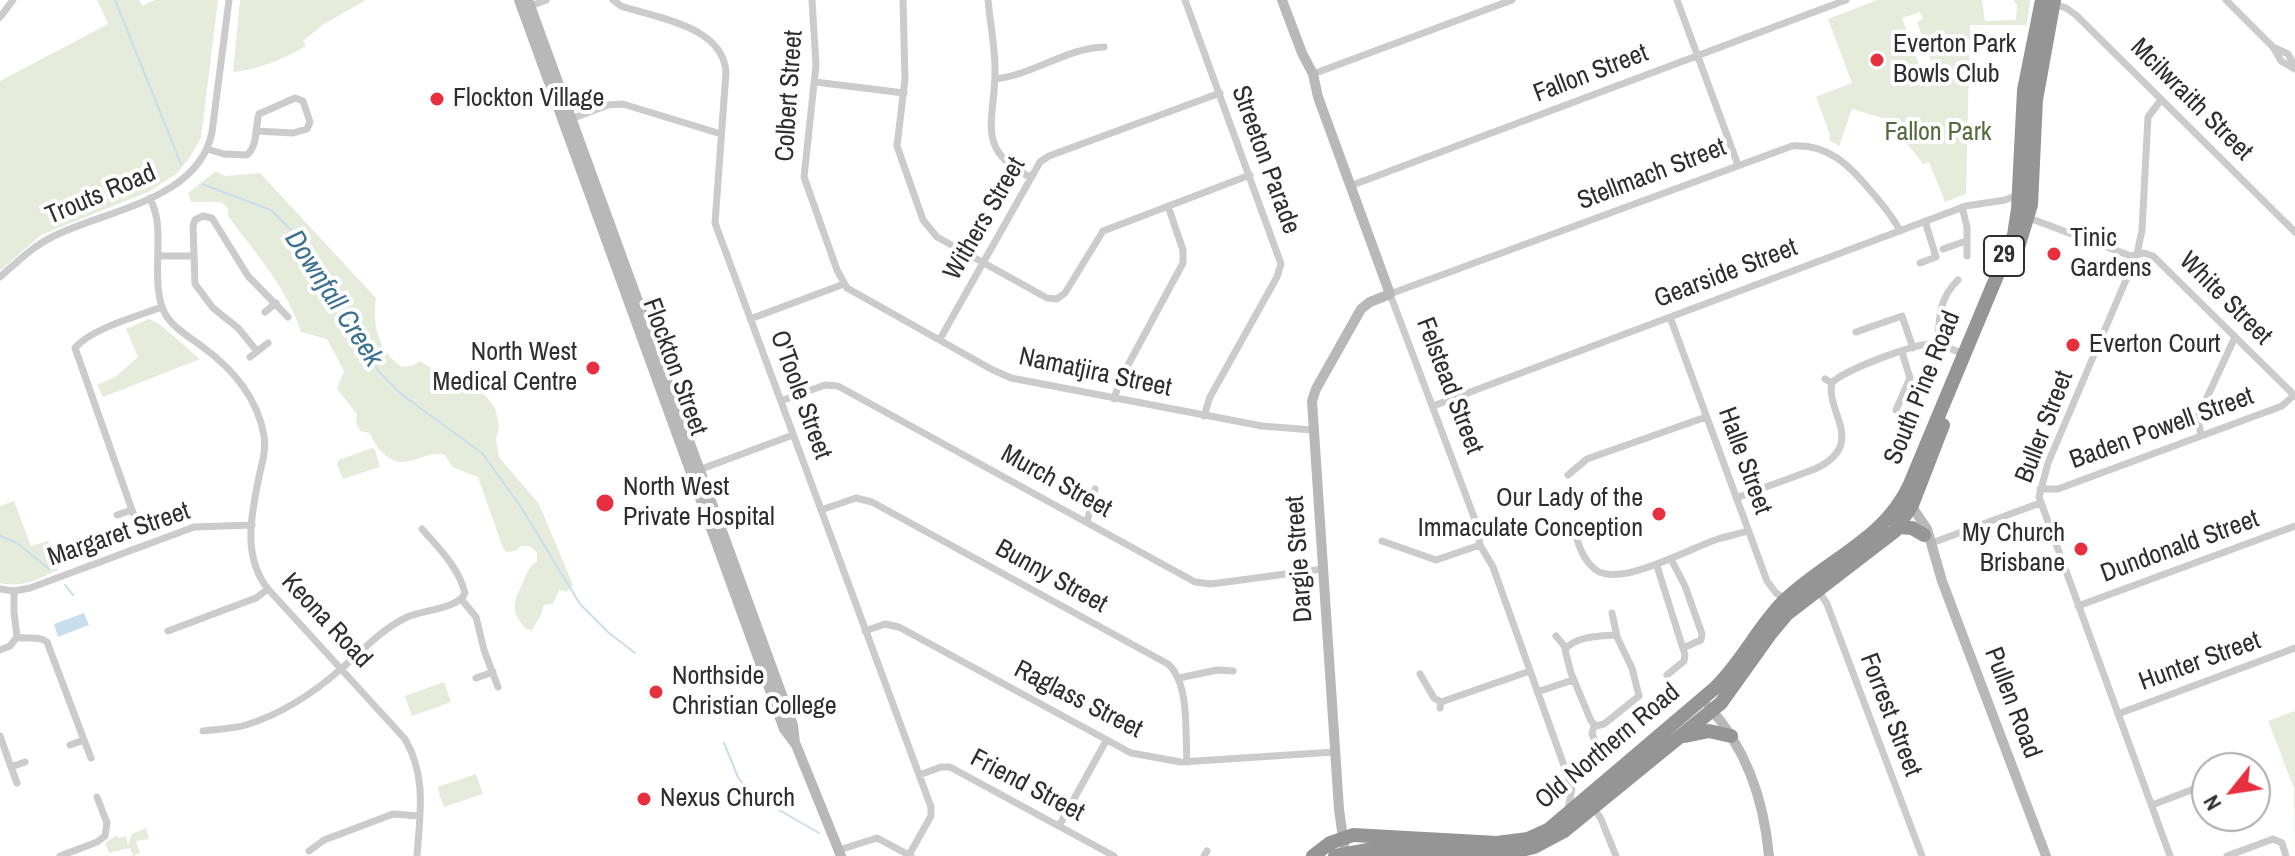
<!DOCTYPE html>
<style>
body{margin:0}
#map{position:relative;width:2295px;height:856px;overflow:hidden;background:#fff;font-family:"Archivo Narrow",sans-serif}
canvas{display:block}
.north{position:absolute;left:2191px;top:752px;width:80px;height:80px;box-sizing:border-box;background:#fff;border:2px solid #ababab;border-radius:50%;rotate:240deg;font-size:22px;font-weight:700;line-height:32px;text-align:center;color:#2e2e2e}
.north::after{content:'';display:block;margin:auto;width:28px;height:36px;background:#e72f3e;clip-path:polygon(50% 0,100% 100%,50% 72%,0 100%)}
</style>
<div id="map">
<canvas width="2295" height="856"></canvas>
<div class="north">N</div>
</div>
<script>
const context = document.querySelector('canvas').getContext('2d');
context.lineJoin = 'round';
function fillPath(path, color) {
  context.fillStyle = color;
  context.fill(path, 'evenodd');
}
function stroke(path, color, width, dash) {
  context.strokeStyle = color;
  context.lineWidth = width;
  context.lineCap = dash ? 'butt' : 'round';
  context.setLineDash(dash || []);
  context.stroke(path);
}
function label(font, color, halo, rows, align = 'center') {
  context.font = font + ' "Archivo Narrow",sans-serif';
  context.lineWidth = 8;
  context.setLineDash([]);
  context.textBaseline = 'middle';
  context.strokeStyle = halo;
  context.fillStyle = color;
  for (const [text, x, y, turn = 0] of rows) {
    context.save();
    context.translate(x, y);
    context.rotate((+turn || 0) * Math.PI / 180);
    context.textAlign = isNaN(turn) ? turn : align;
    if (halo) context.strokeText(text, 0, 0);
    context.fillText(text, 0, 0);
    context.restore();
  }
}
fillPath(new Path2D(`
 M97 0H139L142 6 155 0H218L201 138 188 160 176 174 148 192 41 235 0 271V81L108 24Z
 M240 0H366L324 24 303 41 306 46C286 58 257 70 233 72Z
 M1877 0H1982L1985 21 2016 20 2017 5 2013 0H2030L2027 25H1970L1966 194 1945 202 1929 162 1923 164 1889 120 1852 109 1839 146 1829 140 1830 135 1816 97 1852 83 1828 19ZM1920 12 1923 19 1917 22 1931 61 1938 59 1945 80 1927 87 1902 18Z
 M216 171 225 176 260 173 376 298C372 325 378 351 402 367L414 365 420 361 458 385 485 395 495 408 499 426 496 440 499 457 539 504 573 585 567 592 559 590 553 604 544 605 541 615 532 630 526 629C509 610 514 602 523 582 527 573 529 566 537 561V553L530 546H521L515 551 507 552 503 548 478 477 452 467 445 455C429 450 417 463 401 462 387 461 374 445 370 433L360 431 356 423 357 414 337 389 344 371 327 339 301 332C285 284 257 256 228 216V208L221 202H191L188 193Z
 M149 319C159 321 189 350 200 359L103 397 97 385 115 377 138 357 126 329Z
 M372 448 375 450 380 467 343 479 337 464 339 460Z
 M14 501 31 546 48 541 58 570C38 579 23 588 0 583V506Z
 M444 682 451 702 412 716 405 696Z
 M2295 711V856L2294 788 2268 721Z
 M476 774 483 794 444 807 437 787Z
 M146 828 149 839 136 841 140 853 133 856 130 848 109 853 105 843 117 835 118 838 126 836 128 845 132 834Z`), '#e5ecdc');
fillPath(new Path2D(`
 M84 613 89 625 58 637 54 624Z`), '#c8deec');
stroke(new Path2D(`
 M115 0 181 164
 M202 184 271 210 295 234 331 287 378 371 401 394 482 453 521 507 580 604 609 633 635 653
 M0 536 17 543 49 569
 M65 585 73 595
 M724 743 738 777 745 787
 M753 795 819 833`), '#c8deec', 2);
stroke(new Path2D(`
 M613 0 621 6C657 18 723 26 726 72L715 223 931 807V816L909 855
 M812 0 816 65 804 177 837 270 847 288 991 369 1011 378 1262 426 1313 430
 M903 0 905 79 897 146 923 220 937 237 1047 298 1057 299 1065 293 1103 231 1250 175
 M988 0C990 23 995 46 995 69 996 118 973 149 1030 177
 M1185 0 1281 264 1277 277 1210 397 1204 416
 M1677 0 1738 165
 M2226 0 2273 47 2281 61 2295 69
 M2054 4 2066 8 2076 15 2295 232
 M526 8 546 0
 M0 17 13 0
 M2275 48 2288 54 2295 67
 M1313 74 1512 0
 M995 79C1033 75 1066 48 1104 47
 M815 82 904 93
 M2161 100 2148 117 2142 230 2137 254 2048 463 2039 497 2170 856
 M571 119 608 105 623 104 721 134
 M207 149 224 154 247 155C258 146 255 127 259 114L295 98 303 101 310 122 307 129 293 133 256 131
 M1350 186 1846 0
 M150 198C153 205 156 213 157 221 161 248 151 294 167 317 176 330 191 338 204 348 233 369 258 399 264 436 266 449 263 460 260 472 252 511 241 556 268 589L405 739C427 777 420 814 417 856
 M1962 207 1967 227V256
 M2029 218 2131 256 2144 253 2153 256 2295 396
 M1943 249 1966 241
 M158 256H193
 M1920 263 1936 257 1925 221
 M0 277C17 262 33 246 54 236 106 210 199 200 212 132L229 0
 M265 312 276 303
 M1670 317 1767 581 1776 593 1788 601
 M750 319 844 284
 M1856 332 1902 316 1913 348
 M940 339 1040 162 1049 156 1220 93
 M1938 345C1939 320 1938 299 1958 280
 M257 351 238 328 213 308 195 284 193 226 195 220 203 216 212 218 248 276 288 317
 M250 357 268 343
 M1825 379 1832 383C1842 371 1915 343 1932 344 1942 344 1953 350 1962 353
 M1114 399 1121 378 1183 263V250L1168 206
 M781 401 825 385 838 386 1195 582 1211 584 1323 569
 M1433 406 1966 206 2005 200 2018 195
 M1896 410 1910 378 1902 352
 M2201 436 2198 417 2235 337
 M696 471 793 435
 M1568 475 1587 459 1706 417
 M2040 489H2058L2282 406 2294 395
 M1736 498 1815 469C1868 444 1825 412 1832 383
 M132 510 75 348C90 329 138 316 162 307
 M821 510 856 498 872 502 1168 664C1190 683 1185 734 1187 762
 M117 515 132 510 138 525
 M1087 522 1095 489
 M1573 527C1578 542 1582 560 1596 570 1620 588 1692 547 1718 539 1728 536 1738 534 1748 531
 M1382 541 1436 560 1480 545
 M1932 543 2040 503
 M1671 559 1685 586 1702 634 1701 640 1683 648
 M1657 566 1685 655 1684 661 1667 675
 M0 589 14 591 30 588 194 527 252 525
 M1818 590 1827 604 1922 856
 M14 591V612L17 637C28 640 38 635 47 642L84 740
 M462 600 476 617 484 650 498 687
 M2078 606 2295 526
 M1612 613 1617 636
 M168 631 256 598 268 589
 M865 631 885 624 899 627 1131 753 1181 762 1335 752
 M1616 635 1632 668 1639 696 1604 724 1596 726 1591 721 1571 673 1565 650C1575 636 1600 636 1616 635Z
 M1556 636 1566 648
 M0 650 10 646 17 637
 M1420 674 1434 698 1441 702
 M476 678 493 672
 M1179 678 1217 670 1233 671
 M1537 692 1573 680
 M1440 708 1441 702 1530 671
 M2118 714 2295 648
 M1594 725 1592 734 1599 750
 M203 731C217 729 233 729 246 725 281 714 315 692 342 668 362 651 381 630 405 618 421 610 459 609 465 593 459 568 438 547 422 529
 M0 736 11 767
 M70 745 84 740 91 758
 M919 775 941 767H950L1114 856
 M17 783 11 767 25 762
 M2152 805 2207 784
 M1593 807 1601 819 1616 856
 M1568 809 1572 788 1493 567 1480 545 1477 525 1390 294 1792 146C1828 144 1848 164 1870 190 1881 203 1892 215 1900 231
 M1059 826 1106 741
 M839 850 877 838 911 856
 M309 851 324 840 393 814 420 816
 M60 856 97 842 105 836 107 823 97 797
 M1204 856 1207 851
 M2227 856 2273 839 2282 843 2286 856`), '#cbcbcb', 7);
stroke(new Path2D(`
 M519 0 784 729 796 745 841 856
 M528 0 793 725 795 743
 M1282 0 1302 53 1313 74 1318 97 1390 294 1370 302 1361 309 1316 389 1312 401 1339 809 1344 845
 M1908 501 1927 529 1942 581 2046 856
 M1709 707C1747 749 1764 801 1769 856`), '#b8b8b8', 10);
stroke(new Path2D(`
 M2017 251 2031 205 2036 100 2054 0
 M1899 527 1912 528 1924 535
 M1685 736 1709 731 1731 736
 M1313 856 1330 843 1353 835 1497 843 1528 839 1548 830 1715 688C1742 662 1758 627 1784 601 1826 560 1885 540 1910 484L2014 235 2018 209 2024 90 2042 0
 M1335 856 1368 850 1509 853 1534 847 1564 831 1721 703 1771 633 1787 614 1895 531 1912 505 1943 425`), '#959595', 14);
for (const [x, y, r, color] of [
 [1877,60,8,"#e72f3e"],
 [437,99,8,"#e72f3e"],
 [2054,254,8,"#e72f3e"],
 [2073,345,8,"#e72f3e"],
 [593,368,8,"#e72f3e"],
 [605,503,10,"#e72f3e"],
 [1659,514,8,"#e72f3e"],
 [2081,549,8,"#e72f3e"],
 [656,692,8,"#e72f3e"],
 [644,799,8,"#e72f3e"]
]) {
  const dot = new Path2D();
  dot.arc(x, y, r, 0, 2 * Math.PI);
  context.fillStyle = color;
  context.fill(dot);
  stroke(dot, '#fff', 3);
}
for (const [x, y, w] of [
 [2004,256,40]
]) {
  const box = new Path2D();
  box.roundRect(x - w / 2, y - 20, w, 40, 6);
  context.fillStyle = '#fff';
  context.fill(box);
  stroke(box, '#2e2e2e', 2);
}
label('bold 24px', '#2e2e2e', null, [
 ["29",2004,256]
]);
label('26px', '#2e2e2e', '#fff', [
 ["Everton Park",1893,45],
 ["Bowls Club",1893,75],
 ["Flockton Village",453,99],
 ["Tinic",2070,239],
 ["Gardens",2070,269],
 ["Everton Court",2089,345],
 ["North West",577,353,"right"],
 ["Medical Centre",577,383,"right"],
 ["North West",623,488],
 ["Private Hospital",623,518],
 ["Our Lady of the",1643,499,"right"],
 ["Immaculate Conception",1643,529,"right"],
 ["My Church",2065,534,"right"],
 ["Brisbane",2065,564,"right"],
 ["Northside",672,677],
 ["Christian College",672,707],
 ["Nexus Church",660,799]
], 'left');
label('26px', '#2e2e2e', '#fff', [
 ["Fallon Street",1591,74,-21],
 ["Colbert Street",790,96,-86],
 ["Mcilwraith Street",2191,100,45],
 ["Streeton Parade",1265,160,70],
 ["Stellmach Street",1652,175,-21],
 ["Trouts Road",101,195,-23],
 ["Withers Street",985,219,-60],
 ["Gearside Street",1726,274,-21],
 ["White Street",2225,299,45],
 ["Flockton Street",674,367,70],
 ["Namatjira Street",1095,373,12],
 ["Felstead Street",1449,386,69],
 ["South Pine Road",1923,388,-68],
 ["O'Toole Street",800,395,70],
 ["Buller Street",2045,427,-69],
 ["Baden Powell Street",2162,429,-20],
 ["Halle Street",1744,461,70],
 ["Murch Street",1056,482,29],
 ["Margaret Street",119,535,-19],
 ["Dundonald Street",2180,547,-20],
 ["Dargie Street",1300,559,-94],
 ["Bunny Street",1051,577,29],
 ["Keona Road",326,621,47],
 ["Hunter Street",2200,662,-20],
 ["Raglass Street",1078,700,27],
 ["Pullen Road",2012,703,69],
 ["Forrest Street",1890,715,69],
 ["Old Northern Road",1608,747,-40],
 ["Friend Street",1027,786,28]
]);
label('26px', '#526b3b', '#fff', [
 ["Fallon Park",1938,133]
]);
label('italic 28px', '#3c7191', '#fff', [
 ["Downfall Creek",333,299,57]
]);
</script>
